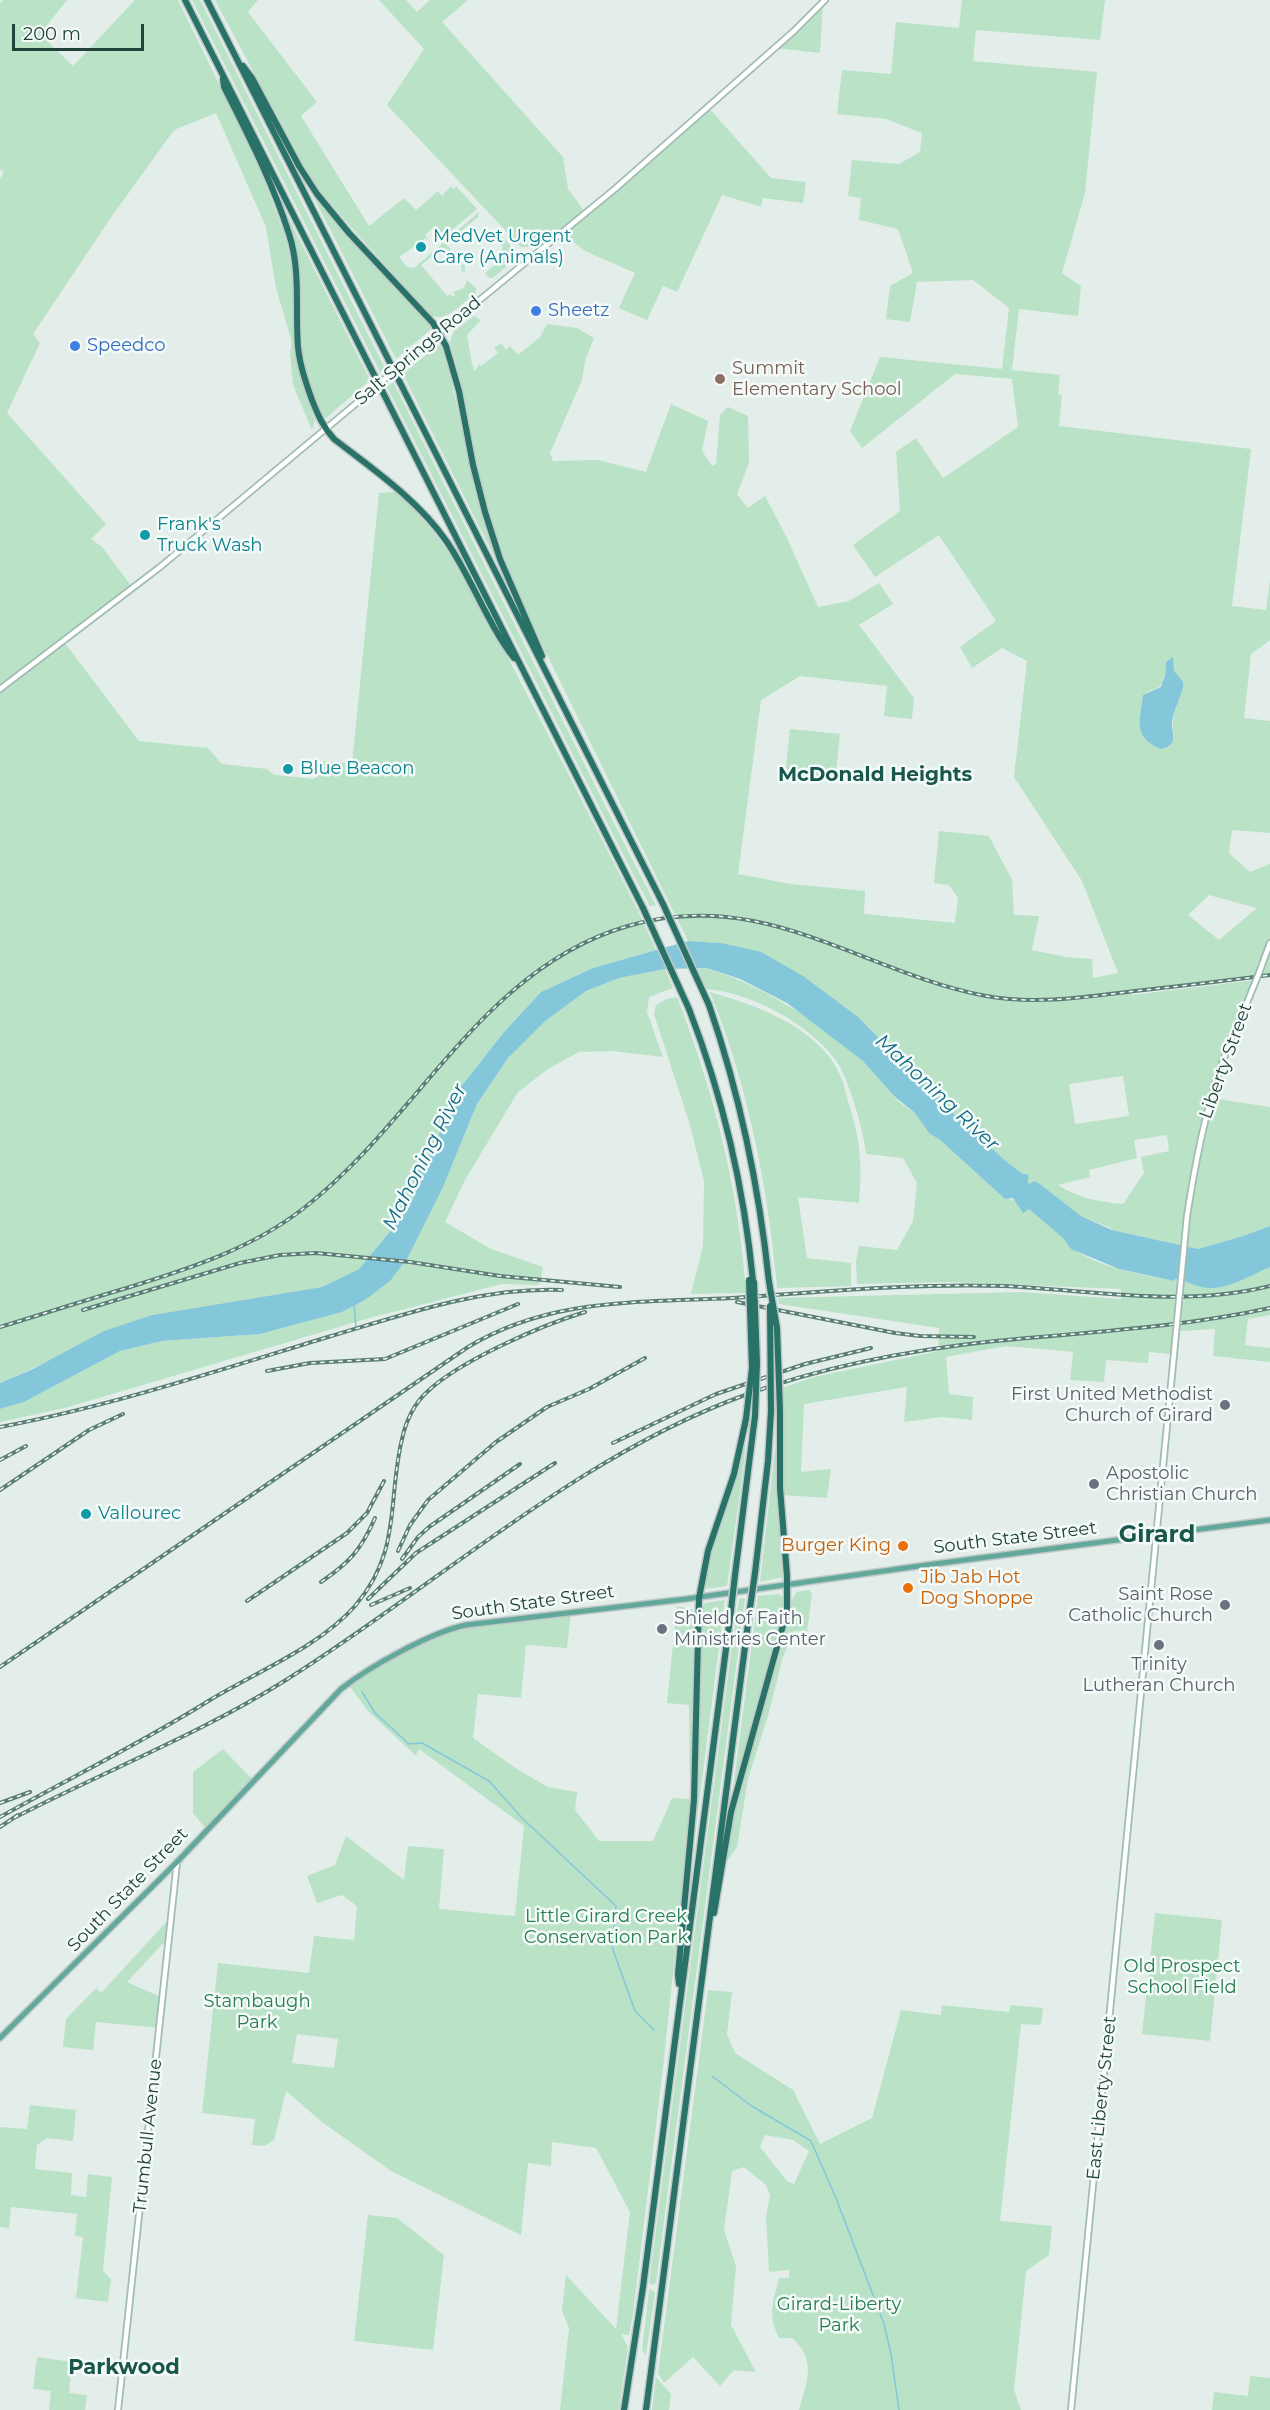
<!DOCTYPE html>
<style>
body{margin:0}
#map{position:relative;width:1270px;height:2410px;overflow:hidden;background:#e3eeea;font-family:Montserrat,sans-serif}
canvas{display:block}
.scale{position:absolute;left:12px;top:24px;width:132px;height:27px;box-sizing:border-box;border:3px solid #20423b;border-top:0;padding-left:8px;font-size:18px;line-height:21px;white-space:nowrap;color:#20423b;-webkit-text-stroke:4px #f4faf8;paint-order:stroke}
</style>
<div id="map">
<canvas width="1270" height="2410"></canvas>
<div class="scale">200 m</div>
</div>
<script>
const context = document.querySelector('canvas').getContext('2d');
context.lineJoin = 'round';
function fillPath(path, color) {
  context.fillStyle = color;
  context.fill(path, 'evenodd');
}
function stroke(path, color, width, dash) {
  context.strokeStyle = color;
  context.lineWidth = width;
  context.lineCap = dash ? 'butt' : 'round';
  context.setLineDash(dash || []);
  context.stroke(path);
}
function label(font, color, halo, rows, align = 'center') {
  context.font = font + ' Montserrat,sans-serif';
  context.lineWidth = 5;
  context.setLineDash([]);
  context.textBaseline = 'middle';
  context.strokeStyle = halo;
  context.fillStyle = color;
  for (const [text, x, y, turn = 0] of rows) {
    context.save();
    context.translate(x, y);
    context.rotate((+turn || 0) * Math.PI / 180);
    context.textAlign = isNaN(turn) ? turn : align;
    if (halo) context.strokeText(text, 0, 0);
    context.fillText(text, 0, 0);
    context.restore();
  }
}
fillPath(new Path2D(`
 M3 0H67L40 34 73 66 135 0H178L258 164 286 238 293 275 296 360 315 421 312 430 293 385 290 353 292 342 276 288 266 227 216 113 174 130 112 216 33 334 40 343 7 413 106 524 91 539 102 547 133 588 64 642 139 741 208 748 222 764 267 769 275 775 314 779 322 771 323 761 352 764 379 493 395 492C452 540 481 608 516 673 557 751 597 830 637 909L643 908 638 911 656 950 593 968 541 992 504 1032 445 1107 444 1122 407 1211 359 1269 322 1287 152 1315 0 1383V179L4 172 0 169V3Z
 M192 0H200L385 368 380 372Z
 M215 0H258L248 12 317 102 301 116 369 226 404 198 416 210 438 191 442 196 451 186 454 190 456 186 477 209 445 236 435 226 425 235 430 242 426 238 399 257 407 267 414 268 479 212 478 217 446 244 465 267V272L461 271 462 267 447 249 443 250 442 248 421 265 447 296 450 294 453 297 455 295 453 292 464 288 467 280 476 288V292C463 302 447 324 430 315L319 191 302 163Z
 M379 0H406L417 12 430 0H468L442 22 563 157 568 189 585 212 708 107 771 178 806 182 803 203 763 198 761 207 722 195 677 292 663 286 647 320 619 308 635 273 585 251 561 233 579 217 530 247H521L387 105 424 49Z
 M962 0H1105L1100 40 976 30 973 61 1097 72 1085 193 1062 273 1081 286 1078 316 1019 309 1012 370 1060 375 1058 394 1062 395 1059 426 1251 449 1232 606 1266 610 1270 581V640L1251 654 1244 718 1270 721V833L1232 830 1229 853 1250 872 1270 864V975L1131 992 1132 995 1256 980 1211 1098 1270 1107V1226L1243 1236 1198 1249 1112 1230 1111 1228 1081 1216 1040 1184H1030L1026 1181 1028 1177 1007 1162 947 1108 888 1047 721 943 688 941 521 602 496 538 478 471 460 379 450 342 454 331 474 316 481 320 467 335 472 364 474 366 473 370 475 371 479 364 481 366 498 353 494 348 501 343 506 350 510 346 518 355 540 337 547 324 577 328 594 338 585 361 582 380 550 453 553 461 598 460 646 472 671 404 708 421 702 451 712 466 716 464 720 415 728 407 748 416 749 463 737 494 748 508 765 496 786 536 818 607 849 601 879 583 893 604 859 625 914 698 912 719 884 716 887 686 800 676 761 700 738 874 791 884 865 891 864 914 955 923 958 898 949 885 934 883 939 831 989 836 1012 880 1014 915 1039 916 1032 950 1066 957 1092 959 1093 978 1118 973 1082 881 1014 777 1027 661 1002 648 972 668 960 647 996 621 939 535 875 577 853 545 900 511 896 452 916 438 943 478 1018 427 1012 379 955 374 862 448 850 431 880 357 1002 369 1009 308 973 280 917 282 910 322 886 319 890 286 913 273 898 229 859 220 861 198 848 196 852 160 899 164 920 152 922 133 886 119 837 114 842 70 891 74 896 22 959 28ZM1173 660 1174 671 1183 688C1180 699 1174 711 1173 722 1171 733 1180 746 1160 749 1132 736 1140 721 1143 695 1157 685 1165 692 1165 668ZM1209 895 1256 908V909L1219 940 1188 915ZM1123 1076 1129 1116 1075 1124 1069 1084ZM1167 1135 1169 1151 1141 1157 1144 1173 1123 1204C1099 1202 1079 1198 1058 1185L1090 1177 1089 1170 1137 1158 1134 1140Z
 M823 3 820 53 774 48Z
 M310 190 430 323V330L396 359Z
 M285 211 370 380 326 418 321 415 303 363 299 263 284 212Z
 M499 237H503L514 250 515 259 493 278H489L485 273 499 261 503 247 498 239Z
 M437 345 442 347C463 418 470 491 498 559L496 560 403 374Z
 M393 382 629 853 656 905 650 906 635 878 421 454 387 387Z
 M790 729 840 734 835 781 785 775Z
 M707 968C766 988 817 1020 863 1061 875 1072 887 1086 896 1099 901 1105 909 1108 914 1112 924 1121 926 1132 939 1139L1005 1199C1022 1197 1048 1224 1061 1236 1065 1240 1068 1246 1073 1249 1103 1269 1140 1274 1174 1281V1279C1186 1280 1196 1287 1207 1288 1228 1290 1251 1275 1270 1267V1315L1248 1319 1245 1345 1270 1348V1362L1213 1356 1215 1329 1180 1331 1178 1355 1149 1352 1148 1363 1106 1360 1104 1382 1070 1380 1073 1352 1006 1346 946 1357 949 1394 973 1397 972 1420 942 1417 904 1422 907 1387 804 1404 801 1472 831 1469 827 1498 784 1495 782 1388 814 1377 938 1351 939 1328 779 1304 778 1298 1021 1292 1121 1299V1289L953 1282 857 1284 856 1261 859 1246 897 1250 913 1221 917 1183 903 1158 866 1154C864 1132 849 1080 837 1062 811 1024 747 990 702 989L693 969Z
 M665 969 673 988 649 997 647 1012 663 1057 613 1051 579 1052 548 1069 518 1092 465 1180 445 1222 491 1249 543 1267 539 1285 502 1284 366 1319 65 1408 0 1422V1409L24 1402 120 1351 162 1341 260 1334 342 1312 365 1300 408 1257 443 1187 477 1104 508 1058 544 1022 586 991 619 978Z
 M710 992C756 1005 821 1028 841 1077 845 1087 847 1098 850 1108 861 1142 862 1168 859 1203L798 1197 807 1258 851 1263V1286L777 1288C768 1187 748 1086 710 992Z
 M677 997C714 1092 739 1190 746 1293L691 1294 703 1246 704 1181 690 1125 654 1014 656 1005 667 999Z
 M746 1435 744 1463 727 1586 705 1589 703 1585C714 1534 735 1486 746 1435Z
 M775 1449H777L783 1577 760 1582Z
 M809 1590 812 1593 807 1632 794 1631 783 1657 768 1716 748 1779 737 1847 727 1861C735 1787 761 1715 783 1643 786 1631 789 1598 797 1592Z
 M778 1594 784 1598 782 1620 733 1789 758 1596Z
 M745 1598 656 2283 653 2285 649 2283 731 1653 739 1599Z
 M725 1600 696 1827H695L702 1608 705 1603Z
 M677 1606 692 1609 696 1618 690 1813 663 2068 633 2314 629 2335 621 2334 628 2347 619 2410H560L569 2328 562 2311 566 2275 616 2329 630 2212 596 2148 552 2142 551 2166 528 2163 521 2235 391 2171 322 2122 286 2091 274 2140 264 2146 252 2145 255 2119 202 2113 218 1963 309 1973 314 1936 354 1940 357 1906 342 1895 317 1903 307 1876 335 1865 346 1836 404 1880 408 1846 444 1849 439 1909 515 1916 524 1826 419 1749 416 1756 368 1711 348 1684 367 1670 452 1628 571 1612 567 1648 526 1645 521 1698 478 1694 473 1738 517 1769 548 1787 577 1792 575 1810 599 1841H653L672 1798 690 1799 689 1705 667 1703ZM297 2034 338 2039 334 2068 292 2063Z
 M223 1749 254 1781 207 1830 193 1813V1772Z
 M1155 1913 1222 1920 1210 2041 1142 2034Z
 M171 1917 169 1937 127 1982 163 1998 160 2028 96 2022 93 2050 63 2047 66 2019 96 1988 101 1993Z
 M708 1990 732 1992 727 2034 735 2053 793 2090 820 2144 872 2118 901 2010 941 2015 942 2005 1009 2012 1011 2005 1043 2008 1041 2025 1021 2024 1000 2221 1052 2226 1049 2255 1026 2271 1014 2390 1021 2410H799C807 2382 817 2360 792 2338H779C767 2313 773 2303 779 2278H789V2270L769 2272 766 2216 770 2195 766 2185 744 2167 732 2171 724 2230 736 2266 731 2325 756 2372 734 2370 720 2386 693 2357 664 2383 658 2373ZM765 2135 793 2140 809 2151 794 2184 787 2181 760 2147Z
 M30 2105 76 2110 73 2141 47 2138 37 2145 35 2169 72 2173 71 2195 86 2197 88 2174 112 2177 103 2271 111 2279 108 2302 76 2298 83 2237 75 2236 77 2214 11 2207 9 2228 0 2227V2127L27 2129Z
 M368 2215 397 2218 444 2255 433 2350 354 2341Z
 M651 2289 655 2293 646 2355 642 2350 649 2290Z
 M37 2357 72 2362 69 2393 87 2395 85 2410H49L51 2391 33 2389Z
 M1250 2376 1270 2378V2410H1212L1214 2392 1248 2396Z
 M656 2377 671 2394 669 2410H652Z`), '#b9e2c7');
fillPath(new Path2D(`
 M1173 657 1174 671 1183 682V688C1180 699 1174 710 1172 722 1171 733 1180 746 1160 749 1132 736 1140 721 1143 695L1161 687 1165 676 1166 662Z
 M688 941 721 943 761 952 803 976 858 1017 947 1108 1007 1162 1023 1174H1027L1029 1178 1027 1181 1030 1184 1034 1181 1040 1184 1081 1216 1112 1230 1198 1249 1243 1236 1270 1226V1267C1251 1275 1228 1290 1207 1288 1195 1287 1186 1280 1175 1279L1174 1281 1119 1269 1071 1249 1063 1238 1029 1209 1023 1213 1013 1198 1005 1199 939 1139 930 1134 914 1112 896 1098 863 1061 787 1003 740 979 707 968 665 969 619 978 586 991 544 1022 508 1058 477 1104 443 1187 408 1257 390 1281 365 1300 342 1312 260 1334 162 1341 120 1351 24 1402 0 1409V1383L33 1369 104 1331 152 1315 322 1287 359 1269 407 1211 419 1185 413 1182 420 1165 428 1159 444 1122 445 1107 504 1032 541 992 593 968Z`), '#85c7da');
stroke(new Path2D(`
 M354 1304 356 1327
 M362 1692 375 1713 409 1744 422 1743 489 1781 523 1819 616 1906 612 1947 635 2011 654 2030
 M712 2076 750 2105 811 2141 836 2198 884 2324 891 2354 899 2410`), '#85c7da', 1.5);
const secondary = new Path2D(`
 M409 358 616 188 794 31 825 0
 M0 689 160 567 359 401
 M1259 973 1270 943
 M1187 1216C1198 1145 1212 1076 1244 1010
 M118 2410 177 1862
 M1071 2410 1173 1364`);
const primary = new Path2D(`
 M0 2038 177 1862 341 1689C369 1667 431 1632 466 1625L686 1599 919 1566 1270 1520`);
const highway = new Path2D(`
 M185 0 643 908
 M207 0 663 904
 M243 66 252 78 299 166 317 194 349 233 433 323 446 346 459 391 473 465 485 512 500 559 542 656
 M223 79 224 87C248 135 273 183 289 234 301 271 295 309 298 347 300 366 306 383 312 400 318 415 323 427 334 439 374 470 418 500 447 542 472 579 487 623 514 658
 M709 1005C740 1095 759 1186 769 1282
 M689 1009C723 1097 744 1187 753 1281
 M755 1573 768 1461 771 1411
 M735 1575 755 1416
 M714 1913 731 1812 787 1611V1576L780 1488V1411
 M679 1984 678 1974 694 1800 699 1598 708 1551 734 1474 746 1419
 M624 2410 643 2287 731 1610
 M646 2410 750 1608`);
stroke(secondary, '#a0bcb3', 8);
stroke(primary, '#c1cac8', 8);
stroke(highway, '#c1cac8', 9);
stroke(secondary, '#fff', 4.5);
stroke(primary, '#62a99b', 5);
stroke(highway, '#287267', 6);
const rail = new Path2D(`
 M737 1302 895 1333 920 1336 974 1337
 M83 1310 240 1263 280 1255 316 1253 410 1262 500 1276 620 1287
 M0 1327C43 1314 86 1300 130 1287 191 1268 253 1248 304 1208 418 1120 482 968 628 926 764 886 861 972 986 996 1036 1005 1086 997 1135 991 1180 986 1225 981 1270 975
 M267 1371 310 1363 385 1359 518 1304
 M0 1427C111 1406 220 1370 328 1337 406 1314 481 1287 562 1290
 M613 1443 716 1394 805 1364 871 1348
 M0 1460 26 1446
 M0 1490 89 1430 123 1414
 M398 1551 410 1525 428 1500 496 1442 547 1407 589 1389 645 1358
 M402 1559 418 1537 429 1527 520 1464
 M321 1582C349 1563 361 1550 375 1518
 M368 1599 416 1553 555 1463
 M247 1601 347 1533 367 1513 384 1481
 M371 1605 410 1588
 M0 1667 468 1347C551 1297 639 1303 732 1298 822 1292 913 1283 1004 1286 1092 1290 1183 1308 1270 1286
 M0 1803 30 1792
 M0 1817C70 1778 143 1742 210 1700 256 1672 319 1647 355 1606 402 1551 387 1502 402 1439 406 1421 414 1404 427 1392 459 1361 542 1325 585 1312
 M14 1818C105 1771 200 1734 286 1680 436 1586 577 1456 745 1395 825 1366 910 1350 995 1341 1087 1332 1179 1328 1270 1308
 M0 1827 18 1815`);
stroke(rail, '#5b7e76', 4);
stroke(rail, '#f4faf8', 1.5, [4.5]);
const secondaryBridge = new Path2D(`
 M359 401 409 358
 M1244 1010 1259 973
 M1173 1364 1187 1216`);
const highwayBridge = new Path2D(`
 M663 904 709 1005
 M643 908 689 1009
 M754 1282 757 1363 755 1416
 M769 1282 777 1328 780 1411
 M770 1306 771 1411
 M746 1419 752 1368 749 1280
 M750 1608 755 1573
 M731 1610 735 1575`);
stroke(secondaryBridge, '#a0bcb3', 8, []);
stroke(highwayBridge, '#c1cac8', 9, []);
stroke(secondaryBridge, '#fff', 4.5);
stroke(highwayBridge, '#287267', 6);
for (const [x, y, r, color] of [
 [421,247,6,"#0f9aa8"],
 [536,311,6,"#3f7fe0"],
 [75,346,6,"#3f7fe0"],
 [720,379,6,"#8d6e63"],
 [145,535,6,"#0f9aa8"],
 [288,769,6,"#0f9aa8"],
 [1225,1405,6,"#6b7280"],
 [1094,1484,6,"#6b7280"],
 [86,1514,6,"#0f9aa8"],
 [903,1546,6,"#e8710a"],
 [908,1588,6,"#e8710a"],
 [1225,1605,6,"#6b7280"],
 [662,1629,6,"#6b7280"],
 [1159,1645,6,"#6b7280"]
]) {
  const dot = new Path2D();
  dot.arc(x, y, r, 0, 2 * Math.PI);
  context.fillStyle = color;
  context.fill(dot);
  stroke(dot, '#f4faf8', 2);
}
label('18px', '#0d838f', '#f4faf8', [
 ["MedVet Urgent",433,237],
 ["Care (Animals)",433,258],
 ["Frank's",157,525],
 ["Truck Wash",157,546],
 ["Blue Beacon",300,769],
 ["Vallourec",98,1514]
], 'left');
label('18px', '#366cbe', '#f4faf8', [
 ["Sheetz",548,311],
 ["Speedco",87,346]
], 'left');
label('18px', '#20423b', '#f4faf8', [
 ["Salt Springs Road",418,351,-40],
 ["Liberty Street",1226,1061,-70],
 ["South State Street",1015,1538,-7],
 ["South State Street",533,1603,-8],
 ["South State Street",128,1890,-46],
 ["East Liberty Street",1102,2098,-84],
 ["Trumbull Avenue",148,2136,-84]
]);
label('18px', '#785e54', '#f4faf8', [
 ["Summit",732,369],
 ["Elementary School",732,390]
], 'left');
label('18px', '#5b616d', '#f4faf8', [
 ["First United Methodist",1213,1395],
 ["Church of Girard",1213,1416],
 ["Apostolic",1106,1474,"left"],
 ["Christian Church",1106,1495,"left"],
 ["Saint Rose",1213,1595],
 ["Catholic Church",1213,1616],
 ["Shield of Faith",674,1619,"left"],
 ["Ministries Center",674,1640,"left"],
 ["Trinity",1159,1665,"center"],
 ["Lutheran Church",1159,1686,"center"]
], 'right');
label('18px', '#c56008', '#f4faf8', [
 ["Burger King",891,1546],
 ["Jib Jab Hot",920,1578,"left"],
 ["Dog Shoppe",920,1599,"left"]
], 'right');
label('18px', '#257e4d', '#f4faf8', [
 ["Little Girard Creek",606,1917],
 ["Conservation Park",606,1938],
 ["Old Prospect",1182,1967],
 ["School Field",1182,1988],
 ["Stambaugh",257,2002],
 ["Park",257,2023],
 ["Girard-Liberty",839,2305],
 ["Park",839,2326]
]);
label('bold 20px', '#19574c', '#f4faf8', [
 ["McDonald Heights",875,775]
]);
label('italic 20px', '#126c86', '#f4faf8', [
 ["Mahoning River",937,1093,43],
 ["Mahoning River",425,1157,-63]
]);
label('bold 21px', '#19574c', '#f4faf8', [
 ["Parkwood",124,2368]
]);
label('bold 24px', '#19574c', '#f4faf8', [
 ["Girard",1157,1535]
]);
</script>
